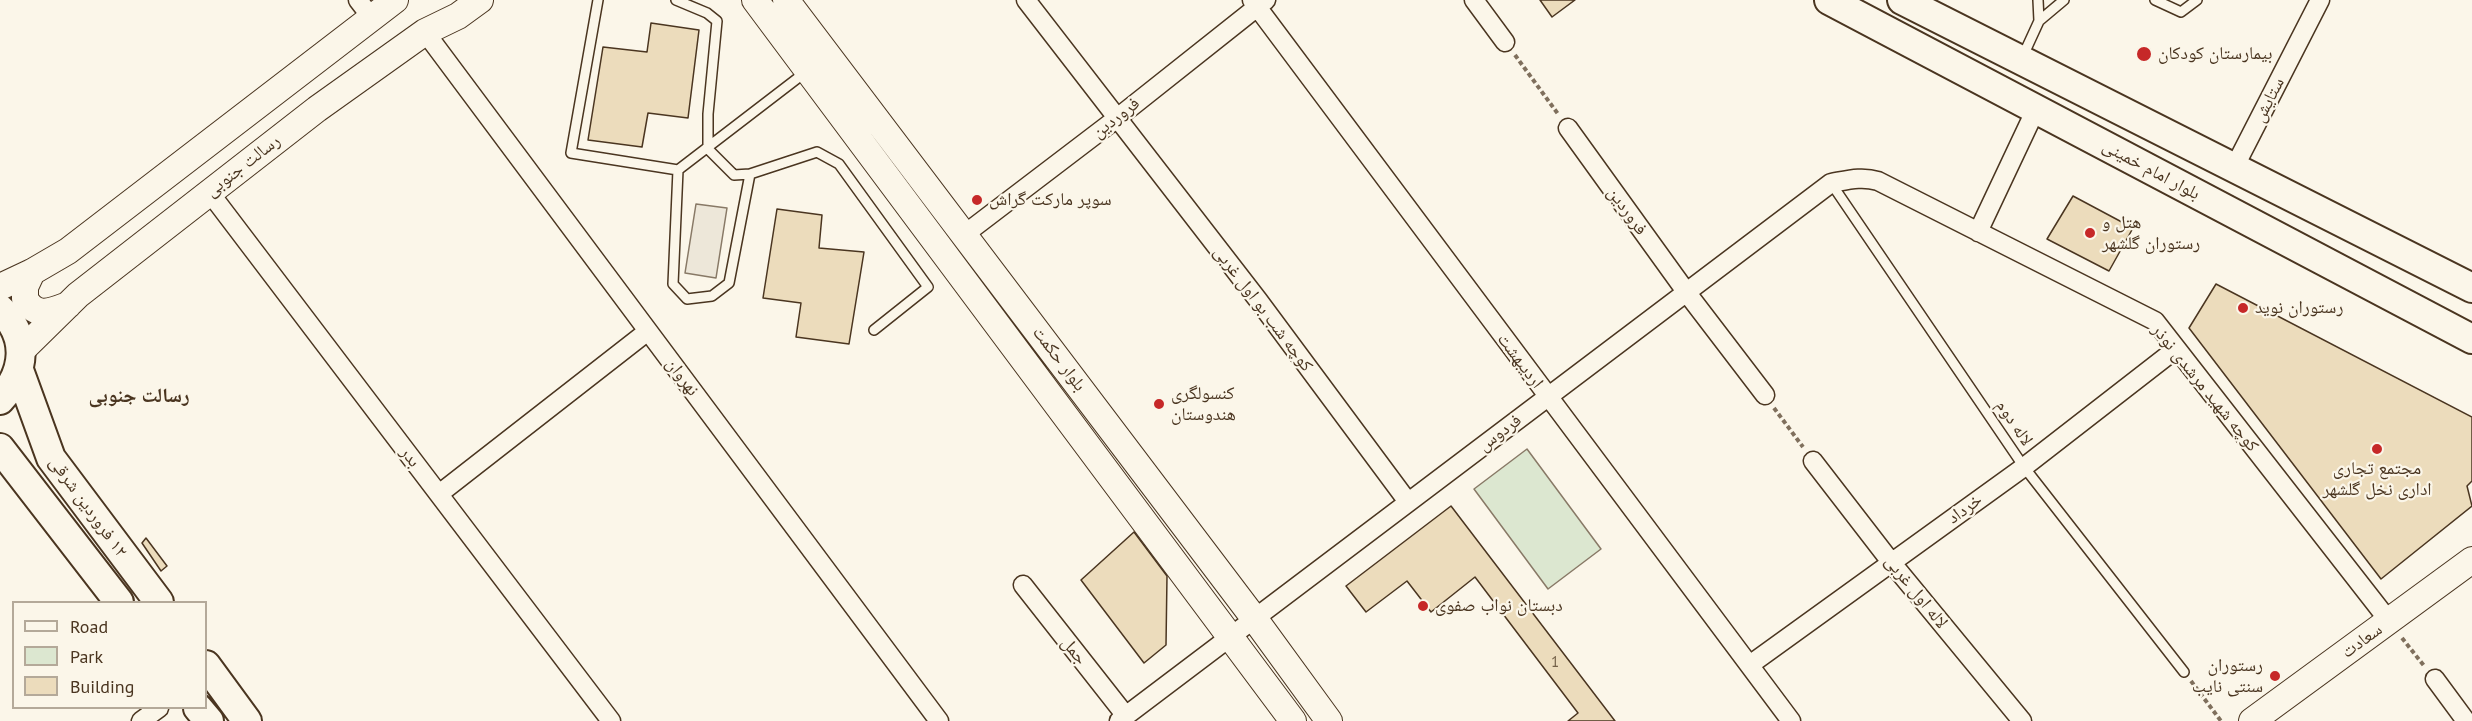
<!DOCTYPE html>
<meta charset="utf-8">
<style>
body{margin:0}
#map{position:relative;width:2472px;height:721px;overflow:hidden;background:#fbf6e9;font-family:"PT Sans",sans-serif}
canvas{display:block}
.legend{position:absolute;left:12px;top:601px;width:195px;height:108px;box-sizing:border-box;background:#fbf6e9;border:2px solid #b4a999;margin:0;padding:8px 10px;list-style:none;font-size:18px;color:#4a3520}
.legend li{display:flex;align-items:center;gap:12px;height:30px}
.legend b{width:30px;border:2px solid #b4a999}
</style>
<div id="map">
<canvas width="2472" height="721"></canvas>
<ul class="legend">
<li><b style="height:8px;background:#fbf6e9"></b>Road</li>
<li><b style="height:16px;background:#dce7d0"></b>Park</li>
<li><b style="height:16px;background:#ecdcbc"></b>Building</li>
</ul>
</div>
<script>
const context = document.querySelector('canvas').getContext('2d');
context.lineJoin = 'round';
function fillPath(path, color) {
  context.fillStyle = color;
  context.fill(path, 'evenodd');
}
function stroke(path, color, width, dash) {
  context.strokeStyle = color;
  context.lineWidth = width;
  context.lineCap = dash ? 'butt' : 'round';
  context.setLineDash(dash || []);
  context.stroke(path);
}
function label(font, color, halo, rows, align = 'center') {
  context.font = font + ' "PT Sans","Noto Naskh Arabic",sans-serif';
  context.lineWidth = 4.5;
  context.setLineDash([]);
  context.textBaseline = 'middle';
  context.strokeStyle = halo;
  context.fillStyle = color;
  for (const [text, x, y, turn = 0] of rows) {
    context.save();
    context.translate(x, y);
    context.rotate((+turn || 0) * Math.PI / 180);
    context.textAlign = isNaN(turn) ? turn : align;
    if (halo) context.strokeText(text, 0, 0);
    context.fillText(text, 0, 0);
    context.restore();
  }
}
const green = new Path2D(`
 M1527 449 1601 549 1548 589 1474 489Z`);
fillPath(green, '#dce7d0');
stroke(green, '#887966', 1.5);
const parking = new Path2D(`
 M696 204 727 208 716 278 685 273Z`);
fillPath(parking, '#ede7d9');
stroke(parking, '#887966', 1.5);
const building = new Path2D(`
 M1540 0H1575L1552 17Z
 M651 23 699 30 688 118 648 113 642 147 588 140 603 47 647 52Z
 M2073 196 2133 228 2109 271 2047 239Z
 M777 209 822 215 819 248 864 252 849 344 796 337 801 303 763 298Z
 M2216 284 2472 417V481L2467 486 2472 506 2381 579 2189 328Z
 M1451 506 1615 721H1568L1578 713 1475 577 1431 612 1407 581 1366 612 1346 586Z
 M1134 532 1167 576 1166 645 1144 663 1081 580Z
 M146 538 167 566 161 571 142 543Z`);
fillPath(building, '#ecdcbc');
stroke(building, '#4a3520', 1.5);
const lane = new Path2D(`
 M598 0 571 153 678 170 807 71
 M676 0 707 13 717 21 708 114V149L734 175 750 174 817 152 839 164 928 287 874 330
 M2155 0 2181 12 2197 0
 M2039 21 2064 0
 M2022 58 2039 21 2038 0
 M678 170 673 284 687 299 712 296 729 283 750 174
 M1831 183 2024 467 2184 672`);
const street = new Path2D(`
 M358 0 372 18
 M1026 0 1258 300 1408 502
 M1252 0 1791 721
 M1474 0 1505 42
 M425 32 939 721
 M1568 128 1687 293 1765 395
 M2234 168 2320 0
 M210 193 611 721
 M1978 232 2036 109
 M965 234 1116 119 1266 0
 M1813 461 1891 562 2022 721
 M439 494 648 331
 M1023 585 1126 716
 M1751 664 2024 467 2176 349
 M2435 679 2466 721
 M141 721 159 708
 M1119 721 1831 183C1848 180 1862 176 1878 181L2155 321 2389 621`);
const secondary = new Path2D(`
 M755 0 1293 721
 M786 0 1254 618 1329 721
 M32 272 25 287V299C36 318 50 312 68 305
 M0 287 32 272 68 251 395 0
 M21 351 78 295 317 109 425 32 458 16 480 0
 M2252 721 2472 560`);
const primary = new Path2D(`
 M1829 0 2472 339
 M1902 0 2472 288
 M0 309C29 337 26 371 0 400
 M19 370 51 458 159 602
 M0 448 119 602
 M206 665 247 721
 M198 708 209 721`);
stroke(lane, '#4a3520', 12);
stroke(street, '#4a3520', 21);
stroke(secondary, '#4a3520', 28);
stroke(primary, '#4a3520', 32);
stroke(new Path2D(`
 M1515 55 1558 114
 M1774 408 1803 447
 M2402 638 2425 667
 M2191 681 2221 721`), '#7f6f5c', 4, [4.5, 3]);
stroke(lane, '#fbf6e9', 9);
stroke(street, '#fbf6e9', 18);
stroke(secondary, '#fbf6e9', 26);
stroke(primary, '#fbf6e9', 28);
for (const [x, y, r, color] of [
 [2144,54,8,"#c62828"],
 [977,200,6,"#c62828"],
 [2090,233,6,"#c62828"],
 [2243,308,6,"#c62828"],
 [1159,404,6,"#c62828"],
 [2377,449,6,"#c62828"],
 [1423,606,6,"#c62828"],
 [2275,676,6,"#c62828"]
]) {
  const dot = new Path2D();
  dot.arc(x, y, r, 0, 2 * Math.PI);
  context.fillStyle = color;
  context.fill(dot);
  stroke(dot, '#fbf6e9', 2);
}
label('15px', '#725f47', null, [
 ["1",1555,663]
]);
label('18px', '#4a3520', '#fbf6e9', [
 ["بیمارستان کودکان",2158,54],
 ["سوپر مارکت گراش",989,200],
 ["هتل و",2102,223],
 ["رستوران گلشهر",2102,244],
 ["رستوران نوید",2255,308],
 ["کنسولگری",1171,394],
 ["هندوستان",1171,415],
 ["مجتمع تجاری",2377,469,"center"],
 ["اداری نخل گلشهر",2377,490,"center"],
 ["دبستان نواب صفوی",1435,606],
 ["رستوران",2263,666,"right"],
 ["سنتی نایب",2263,687,"right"]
], 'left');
label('18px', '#4a3520', '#fbf6e9', [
 ["ستایش",2269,100,-63],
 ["فروردین",1116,118,-38],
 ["رسالت جنوبی",243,166,-38],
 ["بلوار امام خمینی",2151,170,28],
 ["فروردین",1627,211,54],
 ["کوچه شب بو اول غربی",1263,309,53],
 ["بلوار حکمت",1059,359,53],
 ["اردیبهشت",1520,361,53],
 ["نهروان",682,377,53],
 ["کوچه شهید مرشدی نوذر",2205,388,51],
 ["لاله دوم",2014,423,56],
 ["فردوس",1500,433,-37],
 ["بدر",410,457,53],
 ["١٢ فروردین شرقی",88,507,54],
 ["خرداد",1965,509,-36],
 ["لاله اول غربی",1916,592,51],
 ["سعادت",2362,641,-36],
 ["جمل",1074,651,52]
]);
label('bold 20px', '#4a3520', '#fbf6e9', [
 ["رسالت جنوبی",139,396]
]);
</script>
